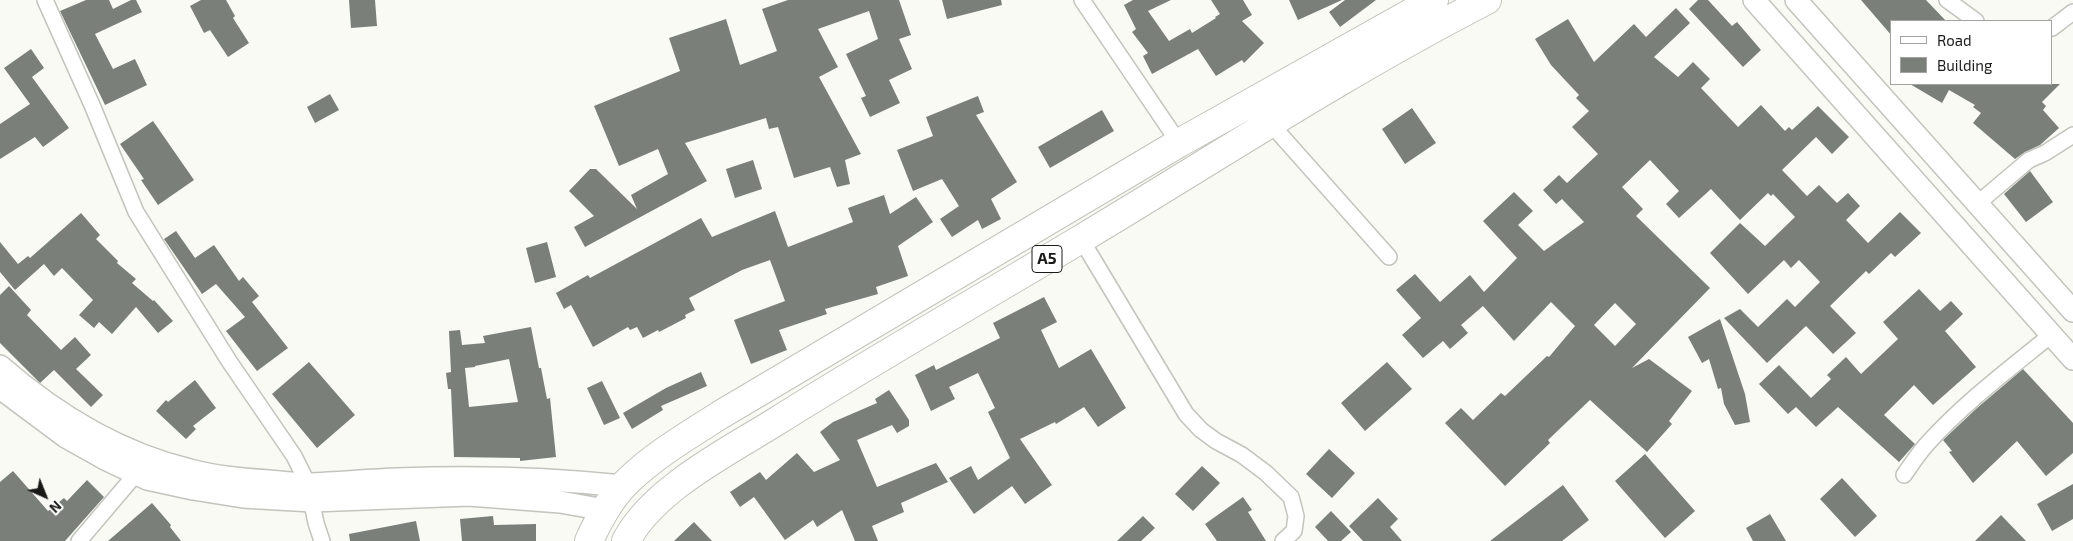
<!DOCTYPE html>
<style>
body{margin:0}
#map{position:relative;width:2073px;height:541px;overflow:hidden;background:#f8faf3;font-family:"Exo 2",sans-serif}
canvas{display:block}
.legend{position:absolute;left:1890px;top:20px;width:162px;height:65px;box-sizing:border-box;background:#fff;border:1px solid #a3a3a3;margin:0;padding:6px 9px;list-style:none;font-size:15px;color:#191a18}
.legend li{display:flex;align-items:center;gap:10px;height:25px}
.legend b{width:25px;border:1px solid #a3a3a3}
.north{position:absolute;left:20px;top:471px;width:50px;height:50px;-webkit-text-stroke:4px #fff;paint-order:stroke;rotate:136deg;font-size:14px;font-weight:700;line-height:20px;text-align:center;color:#191a18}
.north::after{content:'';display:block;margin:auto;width:18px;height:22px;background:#191a18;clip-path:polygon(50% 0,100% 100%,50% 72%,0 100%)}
</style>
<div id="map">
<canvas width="2073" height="541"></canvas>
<ul class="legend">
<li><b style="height:6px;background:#fff"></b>Road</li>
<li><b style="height:14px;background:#7a7f7a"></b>Building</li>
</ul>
<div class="north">N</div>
</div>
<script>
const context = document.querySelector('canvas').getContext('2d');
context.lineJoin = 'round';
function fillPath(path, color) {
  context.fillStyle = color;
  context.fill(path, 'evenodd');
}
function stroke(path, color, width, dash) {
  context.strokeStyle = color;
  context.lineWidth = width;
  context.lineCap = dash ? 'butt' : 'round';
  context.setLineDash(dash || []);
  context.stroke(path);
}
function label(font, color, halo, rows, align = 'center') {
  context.font = font + ' "Exo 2",sans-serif';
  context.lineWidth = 5;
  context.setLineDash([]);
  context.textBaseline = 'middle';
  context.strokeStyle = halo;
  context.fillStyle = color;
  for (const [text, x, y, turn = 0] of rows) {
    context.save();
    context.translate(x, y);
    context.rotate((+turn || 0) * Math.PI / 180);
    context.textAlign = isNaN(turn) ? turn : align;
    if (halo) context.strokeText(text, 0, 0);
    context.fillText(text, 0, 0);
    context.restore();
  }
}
fillPath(new Path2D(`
 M86 0H109L113 9 131 0H136L142 12 95 34 113 69 135 59 147 85 105 105 60 11Z
 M201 0H226L235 16 233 18 249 43 228 57 210 30 204 33 190 6Z
 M349 0H375L377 26 351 28Z
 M788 0H899L911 35 899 39 912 69 889 80 900 103 870 117 861 98 866 96 846 54 878 39 869 11 818 29 838 67 819 77 861 154 845 160 850 184 837 187 830 167 794 178 778 127 769 129 766 118 685 143 707 181 585 247 574 227 594 216 569 191 590 169H596L637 209 631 195 668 174 658 149 619 166 594 106 680 71 669 38 726 19 740 65 777 51 762 9Z
 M942 0H1001L1002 5 947 19Z
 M1133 0H1171L1148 11 1169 41 1190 29 1192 33 1216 18 1215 17 1220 14 1211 0H1243L1252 15 1242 21 1264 43 1244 63 1242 60 1216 76 1198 49 1152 74 1143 56 1148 53 1132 32 1136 29 1124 5Z
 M1289 0H1342L1298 20Z
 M1345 0H1376L1340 27 1329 12Z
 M1698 0H1708L1732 26 1737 22 1761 50 1743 67 1689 9Z
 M1861 0H1926L1946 21H1892V36Z
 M1676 8 1690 23 1654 57 1678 77 1693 62 1710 79 1701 88 1738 127 1761 105 1785 131 1789 127 1792 130 1818 106 1849 137 1832 154 1816 137 1782 170 1807 196 1819 185 1837 203 1848 193 1860 206 1846 220 1868 243 1900 212 1921 233 1895 257 1891 253 1869 274 1866 271 1830 306 1856 333 1833 354 1806 326 1767 363 1724 318 1740 309 1758 327 1787 299 1795 307 1820 282 1799 260 1791 268 1784 260 1748 294 1710 253 1740 223 1765 246 1795 217 1773 194 1771 196 1768 193 1740 220 1711 189 1679 218 1666 204 1679 191 1650 160 1622 187 1643 209 1636 216 1710 288 1632 368 1649 359 1692 391 1669 421 1672 424 1647 452 1590 400 1548 440 1550 443 1505 486 1445 423 1461 408 1473 420 1501 393 1505 396 1547 356 1549 357 1575 326 1551 302 1514 341 1483 306 1461 325 1468 333 1450 349 1443 341 1423 358 1402 335 1421 318 1396 290 1415 274 1440 302 1470 275 1484 292 1517 258 1483 221 1514 192 1533 211 1518 225 1544 251 1584 222 1562 199 1556 204 1543 190 1559 175 1567 183 1598 154 1572 127 1589 111 1576 98 1579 95 1551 65 1535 39 1568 19 1594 62 1634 24 1646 37ZM1615 303 1636 324 1615 346 1594 325Z
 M31 49 44 68 32 77 69 128 43 147 35 137 0 159V124L30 104 4 68Z
 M1910 84H2060L2042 102 2046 106 2043 110 2059 128 2040 145 2025 152 2015 159 1973 123 1981 113 1973 107 1975 105 1949 90 1942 103Z
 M330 94 339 110 315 123 307 107Z
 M978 96 984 112 976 115 1017 182 991 199 1001 219 982 229 978 220 952 237 940 219 959 206 942 179 913 191 897 150 933 136 926 117Z
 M1412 108 1436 143 1405 164 1382 129Z
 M1102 110 1114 131 1050 168 1038 147Z
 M153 121 194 180 158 205 141 180 144 179 120 144Z
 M753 160 762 189 735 198 726 169Z
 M2030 171 2053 202 2026 222 2004 194Z
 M884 195 890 214 916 197 933 222 898 246 908 276 876 287 878 294 825 309 827 314 779 330 787 350 751 364 734 320 785 301 770 260 742 270 689 298 695 310 685 315 686 318 659 332 658 330 643 338 637 327 630 330 628 327 593 347 571 305 564 309 556 293 588 275 590 278 701 218 712 237 775 211 788 247 853 222 848 208Z
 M81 213 100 235 96 239 118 261 117 263 136 279 132 283 153 301 154 300 173 321 158 333 136 307 112 334 99 322 94 328 79 315 93 300 62 268 54 276 44 264 15 290 0 272V242L18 264 28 256 30 258Z
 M176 231 195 258 214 245 239 281 243 277 259 296 252 302 288 348 257 371 226 331 245 317 216 284 202 294 164 239Z
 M547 242 556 277 535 283 526 248Z
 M9 286 31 310 27 315 61 350 75 337 91 355 76 369 103 395 91 407 54 370 40 383 0 343V295Z
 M1919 289 1940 311 1951 301 1963 314 1945 331 1976 367 1933 405 1914 385 1884 415 1915 444 1899 462 1838 407 1816 427 1796 407 1788 414 1759 384 1779 365 1811 398 1831 379 1827 375 1846 357 1861 374 1898 339 1883 322Z
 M1044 297 1057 322 1041 330 1059 368 1091 349 1126 408 1098 427 1084 407 1056 424 1055 422 1020 439 1052 485 1025 504 1012 486 974 514 949 478 971 466 978 480 1010 458 988 412 995 408 978 373 949 387 955 399 931 411 915 375 934 365 936 370 1000 338 993 323Z
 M1720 319 1745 394 1750 422 1735 425 1724 404 1721 388 1718 389 1709 359 1702 363 1688 337Z
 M531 327 539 368H541L547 399 550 398 556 457 520 461V458L454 457 451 389H448L446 373 451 372 449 331 460 330 462 345 485 343 483 336ZM509 359 518 402 469 407 465 368 475 367V366Z
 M309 362 355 415 317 448 272 394Z
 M1387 362 1412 389 1365 431 1341 403Z
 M2023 369 2073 423V453L2046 476 2017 441 1973 483 1949 452 1952 451 1943 440 1977 408Z
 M701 372 707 386 661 406 663 410 632 429 623 413 666 388Z
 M195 380 216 408 193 426 196 429 186 439 156 411 166 400 168 402Z
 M602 381 620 418 604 425 587 388Z
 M889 390 909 420V426L897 433 892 425 857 440 877 487 936 463 948 482 901 503 904 512 872 526 878 541H855L842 510 817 527 813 520 785 540 754 497 740 507 730 492 760 472 766 480 797 453 814 472 840 460 820 432 833 422 877 403 875 399Z
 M1329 449 1355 473 1332 498 1306 474Z
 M1645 454 1695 511 1665 538 1615 481Z
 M1202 466 1220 483 1193 511 1175 494Z
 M13 471 48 511 64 498 67 501 87 480 104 497 65 541H0V482Z
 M1842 478 1877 516 1855 537 1820 499Z
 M2073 484V519L2052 531 2037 504Z
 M1563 485 1589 520 1562 541H1490Z
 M1243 497 1252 510 1248 512 1266 541H1217L1205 524Z
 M1378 498 1398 519 1390 527 1402 541H1363L1349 526Z
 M152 503 171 525 170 527 181 541H108Z
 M1331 511 1351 532 1341 541H1328L1315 527Z
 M1770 514 1786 541H1753L1746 528Z
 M2001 515 2026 541H1975Z
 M493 516 494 525 536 524V541H462L460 519Z
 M1143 516 1155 528 1141 541H1117Z
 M416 521 420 541H350L349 534Z
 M694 522 712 541H674Z`), '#7a7f7a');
const street = new Path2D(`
 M45 0 92 105 136 212 229 361 294 456 308 484 316 523 322 541
 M1082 0 1179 143
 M1947 0 1976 21
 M2052 28 2073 12
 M1270 123 1389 257
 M1977 204 2029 160 2045 153 2073 135
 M1081 239 1186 414 1201 430 1216 441 1242 455 1266 473 1291 497 1296 516 1294 531 1283 541
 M1904 475C1911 465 1918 454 1927 444 1964 403 2008 370 2051 335
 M79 541 141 468`);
const secondary = new Path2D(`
 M1754 0 2073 359
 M1796 0 2073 311
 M0 366C55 414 119 453 190 470 216 477 242 479 269 481 282 482 297 484 310 484 339 483 368 480 397 479 473 476 548 478 623 486
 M0 388 66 437 107 460 147 479 193 489 243 497 312 501 469 495 560 502 605 510`);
const highway = new Path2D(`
 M589 541C599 519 611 496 629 480 656 454 689 435 720 415L1179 143 1434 0
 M626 541C653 489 729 451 777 421 877 358 979 300 1081 239 1216 158 1347 72 1487 0`);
stroke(street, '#c2c4bd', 18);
stroke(secondary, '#c2c4bd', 24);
stroke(highway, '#c2c4bd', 30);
stroke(street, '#fff', 15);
stroke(secondary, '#fff', 21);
stroke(highway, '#fff', 28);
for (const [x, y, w] of [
 [1047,259,30]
]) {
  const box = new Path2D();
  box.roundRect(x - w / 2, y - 13.5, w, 27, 4);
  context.fillStyle = '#fff';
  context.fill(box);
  stroke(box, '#191a18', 1);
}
label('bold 16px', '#191a18', null, [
 ["A5",1047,259]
]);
</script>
